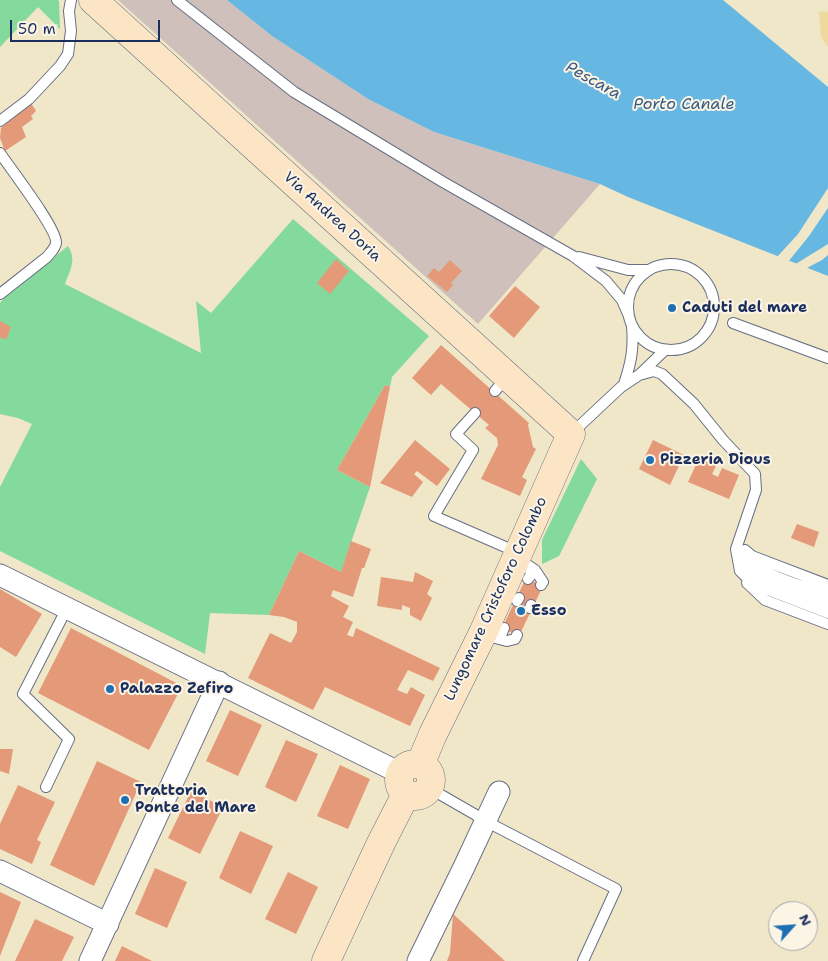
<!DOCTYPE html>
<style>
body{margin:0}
#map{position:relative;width:828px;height:961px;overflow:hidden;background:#f0e6c8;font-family:"Shantell Sans",sans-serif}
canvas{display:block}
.north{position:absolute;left:768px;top:901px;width:50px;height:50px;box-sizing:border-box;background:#fcf5e5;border:1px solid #a2a6af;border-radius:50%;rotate:64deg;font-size:14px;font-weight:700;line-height:20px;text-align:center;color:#1b2f5e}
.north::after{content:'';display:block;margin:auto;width:18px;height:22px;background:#1f6fb2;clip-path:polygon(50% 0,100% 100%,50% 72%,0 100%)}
.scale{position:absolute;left:10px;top:20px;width:150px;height:22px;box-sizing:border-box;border:2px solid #1b2f5e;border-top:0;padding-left:6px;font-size:15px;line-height:18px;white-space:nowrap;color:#1b2f5e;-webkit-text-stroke:4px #fcf5e5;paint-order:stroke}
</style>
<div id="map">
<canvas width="828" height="961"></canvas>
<div class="north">N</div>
<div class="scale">50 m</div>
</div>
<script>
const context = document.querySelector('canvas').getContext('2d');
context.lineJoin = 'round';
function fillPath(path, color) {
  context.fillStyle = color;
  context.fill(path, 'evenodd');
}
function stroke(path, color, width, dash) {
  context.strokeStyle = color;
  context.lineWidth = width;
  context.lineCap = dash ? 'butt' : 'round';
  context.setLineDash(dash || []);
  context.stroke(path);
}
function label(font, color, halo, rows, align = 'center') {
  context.font = font + ' "Shantell Sans",sans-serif';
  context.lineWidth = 4;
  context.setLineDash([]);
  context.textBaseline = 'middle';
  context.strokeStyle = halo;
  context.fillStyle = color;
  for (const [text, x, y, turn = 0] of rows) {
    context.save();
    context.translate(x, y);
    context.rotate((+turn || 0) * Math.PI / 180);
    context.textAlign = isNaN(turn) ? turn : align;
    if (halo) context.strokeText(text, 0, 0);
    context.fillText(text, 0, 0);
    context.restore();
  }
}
fillPath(new Path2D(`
 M118 0H227L272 36 368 99 434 132 600 184 478 324Z`), '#d0c0bc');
fillPath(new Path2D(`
 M0 0H58L59 1 60 29 38 7 0 47Z
 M293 219 429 336 392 377 390 387 385 385 337 470 370 487 341 572 299 551 269 615 210 613 205 654 0 551V487L32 424 18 418 0 414V303L6 296 68 246C77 260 70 270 65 284L201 353 196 301 211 313Z
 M581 459 597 479 559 556 542 564V540Z`), '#84d99c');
fillPath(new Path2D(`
 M819 11 828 12V47L821 37Z`), '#eeda9e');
fillPath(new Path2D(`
 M227 0H723L828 87V276L628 197 600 184 434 132 368 99 272 36Z`), '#66b7e1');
fillPath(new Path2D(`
 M828 188V208L809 236 788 262 776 258 798 234Z
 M828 244V255L822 260 805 269 794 265Z`), '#f0e6c8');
fillPath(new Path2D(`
 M31 103 36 111 31 116 33 119 22 127 26 137 5 151 0 138 1 128Z
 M336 259 349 271 330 294 317 283Z
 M450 260 462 271 451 283 453 285 447 292 427 276 434 268 439 272Z
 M515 286 540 307 514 338 489 316Z
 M0 321 11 327 6 340 0 337Z
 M441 345 529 423 528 425 533 447 536 449 522 477 527 480 520 496 481 479 498 445 497 438 485 428 489 425 441 384 431 395 412 378Z
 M385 385 390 387 370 487 337 470Z
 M415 440 450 469 437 486 417 471 414 474 423 482 412 497 380 483Z
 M653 440 684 455 670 485 639 469Z
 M699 458 716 466 712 474 718 477 722 468 739 475 729 499 688 482Z
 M797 524 819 532 814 547 791 538Z
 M351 541 371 549 364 568H362L353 597 333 590 331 596 349 606 343 617 353 622 347 635 353 637 356 628 440 668 433 681 408 670 397 690 407 694 411 687 425 695 410 726 325 687 313 710 248 678 270 633 291 643 297 632V622L284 617 269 615 299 551 341 572Z
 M415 572 433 581 427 594 432 598 421 621 410 615V608L402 605V610L377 606 381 577 413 582Z
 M526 578 543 586 519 636 502 628Z
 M0 589 42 614 16 657 0 647Z
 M71 628 182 686 149 750 38 693Z
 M230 710 262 725 238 776 206 761Z
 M286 740 318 754 296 802 265 787Z
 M0 749H13L9 774 0 771Z
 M97 761 141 782 94 886 50 865Z
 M340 765 370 779 348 829 317 816Z
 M18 785 55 802 37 840 41 842 32 864 0 849V824Z
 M191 791 223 807 200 854 168 838Z
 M240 831 273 846 251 894 219 878Z
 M155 868 187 882 167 928 135 914Z
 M288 872 318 887 296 934 265 919Z
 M0 892 21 902 0 956Z
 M453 914 505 961H447L450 953Z
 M35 919 74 937 62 961H15Z
 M122 946 152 961H115Z`), '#e49a79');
const lane = new Path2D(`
 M177 0 294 92 443 182 573 256 606 281 622 300 628 314
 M0 121 29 99 60 66 68 54 71 31 69 11 71 0
 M0 153C10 168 58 230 56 243 55 249 50 253 47 257L0 294
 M579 257 628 270H649
 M628 307a43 43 0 1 1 86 0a43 43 0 1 1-86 0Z
 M733 323 828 358
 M639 375 654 371 662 374 694 404 723 440 755 474 756 490 736 549 740 571 749 580 763 588 828 613
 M624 384C631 363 634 349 632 326
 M495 391 507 377
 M475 413 456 434 473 450 434 516 517 552
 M572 433 621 387 639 375 665 350
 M736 549C757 575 797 583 828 595
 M745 550 752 556 828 585
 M517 559 529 566 531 575 528 579
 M529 566 535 570 543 582 541 585
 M744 569 766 580 828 603
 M747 583 765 600 828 624
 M517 601 519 598
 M530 608 531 605
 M484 633 495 638 502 633 504 628
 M495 638 507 641 515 639 517 635
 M46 787 69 739 23 694 67 608
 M429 788 495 826 616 889 583 961`);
const street = new Path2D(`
 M0 575 400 773
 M0 871 108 924
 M90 961 219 682
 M418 961 464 867 499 792`);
const secondary = new Path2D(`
 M93 0 571 434 483 633 433 734 420 765
 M399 780a16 16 0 1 1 32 0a16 16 0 1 1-32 0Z
 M326 961 381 843 406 794`);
stroke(lane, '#666f83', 12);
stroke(street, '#666f83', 23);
stroke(secondary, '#666f83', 29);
stroke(lane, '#fff', 10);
stroke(street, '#fff', 21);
stroke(secondary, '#fce5c4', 28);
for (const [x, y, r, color] of [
 [672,308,5,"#1f6fb2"],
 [650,460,5,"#1f6fb2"],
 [521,611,5,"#1f6fb2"],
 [110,689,5,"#1f6fb2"],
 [125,800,5,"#1f6fb2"]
]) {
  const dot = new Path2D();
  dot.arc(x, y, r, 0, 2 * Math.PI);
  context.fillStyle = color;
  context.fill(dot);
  stroke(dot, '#fcf5e5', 2);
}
label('15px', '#1b2f5e', '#fcf5e5', [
 ["Via Andrea Doria",332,217,42],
 ["Lungomare Cristoforo Colombo",496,599,-65]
]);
label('bold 15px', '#1b2f5e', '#fcf5e5', [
 ["Caduti del mare",682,308],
 ["Pizzeria Dious",660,460],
 ["Esso",531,611],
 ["Palazzo Zefiro",120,689],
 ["Trattoria",135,791],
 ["Ponte del Mare",135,808]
], 'left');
label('italic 16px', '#325885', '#fcf5e5', [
 ["Pescara",593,81,29],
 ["Porto Canale",684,105]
]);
</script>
